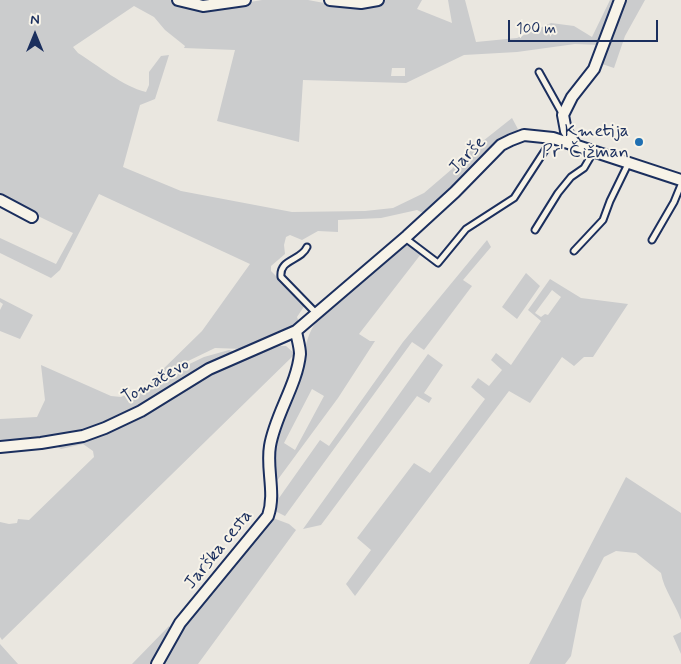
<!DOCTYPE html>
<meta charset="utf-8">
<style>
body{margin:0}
#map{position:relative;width:681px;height:664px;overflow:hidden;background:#eae7e0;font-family:Mynerve,sans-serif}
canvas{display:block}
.north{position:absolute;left:10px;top:10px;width:50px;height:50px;-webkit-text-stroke:4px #f7f3e8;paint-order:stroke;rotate:0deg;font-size:14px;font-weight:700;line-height:20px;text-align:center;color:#1b2f5e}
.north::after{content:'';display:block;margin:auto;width:18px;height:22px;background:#1b2f5e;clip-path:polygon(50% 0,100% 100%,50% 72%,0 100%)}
.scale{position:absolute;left:508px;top:20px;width:150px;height:22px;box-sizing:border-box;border:2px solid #1b2f5e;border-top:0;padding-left:6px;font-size:15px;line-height:18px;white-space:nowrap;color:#1b2f5e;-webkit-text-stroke:4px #f7f3e8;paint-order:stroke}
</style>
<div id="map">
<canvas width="681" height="664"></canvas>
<div class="north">N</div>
<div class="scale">100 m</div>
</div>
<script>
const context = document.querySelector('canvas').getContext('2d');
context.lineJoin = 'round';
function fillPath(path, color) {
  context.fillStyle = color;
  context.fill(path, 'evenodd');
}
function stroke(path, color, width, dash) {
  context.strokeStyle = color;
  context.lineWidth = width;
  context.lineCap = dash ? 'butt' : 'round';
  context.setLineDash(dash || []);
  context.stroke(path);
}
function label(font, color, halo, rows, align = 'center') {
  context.font = font + ' Mynerve,sans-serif';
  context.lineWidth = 4;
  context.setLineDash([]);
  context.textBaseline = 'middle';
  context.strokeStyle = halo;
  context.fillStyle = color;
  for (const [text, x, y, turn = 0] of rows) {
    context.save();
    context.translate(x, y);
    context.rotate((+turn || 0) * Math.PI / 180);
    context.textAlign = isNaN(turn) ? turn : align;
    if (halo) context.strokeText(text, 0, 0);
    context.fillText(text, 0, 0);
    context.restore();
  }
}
fillPath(new Path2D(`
 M0 0H170L175 2 238 4 262 0H308L335 5 363 6 386 0H422L417 9 452 23 448 0H465L476 42 517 38 551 23 574 26 592 37 610 0H618L600 45 575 44 517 52 464 55 406 83 303 80 299 142 217 121 235 50 184 48 185 46 165 30 154 17 134 6 73 47 78 53C99 66 122 86 146 92L149 85V72L161 56 169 55 155 99 140 105 123 167 181 191 292 212 365 211 393 208 424 193 452 169 459 160 512 118 519 131C491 140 451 193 425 214L417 210 381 218 338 220V232L318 231 302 240 290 235 286 237 284 245 285 254 271 266V271L305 305 297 317 299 322 286 332 243 349 215 348 155 377 202 331 250 264 99 194 60 270 51 278 0 253V238L56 264 73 233 7 201 0 195ZM392 68H405V76H391Z
 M624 0H645L625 36 614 68 602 64Z
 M487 240 491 247 463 280 472 286 424 350 412 342 285 516 275 511 272 451 308 338C316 315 336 300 355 285 359 282 365 281 368 277 378 264 391 253 404 242H409L421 254 359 334 370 341H375L338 398 276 482 279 498 320 440 329 446 403 342ZM312 389 324 396 295 450 284 443Z
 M526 273 540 286 517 319 502 307Z
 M550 279 581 298 628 304 593 357H584L574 366 562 357 530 403 509 391 355 596 346 584 371 550 357 538 414 463 430 473 485 399 471 387 478 378 489 386 502 370 491 360 496 353 511 365 541 321 528 310ZM552 290 561 297 548 315 545 314 541 317 535 313Z
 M0 298 33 315 20 339 0 331V310L3 304 0 302Z
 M280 346H286L295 354 2 640 0 637V522L9 524 17 523 18 519 29 520 94 457 93 451 83 444 61 449 54 445 134 419 219 369Z
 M229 350 236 352C204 365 176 386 146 403 103 428 51 442 0 441V419L37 417 45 400 41 365 111 396 121 397 204 357Z
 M428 354 443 365 424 393 432 398 429 403 417 396 321 525 303 529Z
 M626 477 681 513V620C675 603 664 590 661 573L636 553 616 551 604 557 582 600 571 656 565 664H529Z
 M273 518 289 524 296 530 198 664H163L182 627Z
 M169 626 171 630 150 664H132Z
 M681 632V654L673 636Z
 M0 644 18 664H0Z`), '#cbcccd');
const lane = new Path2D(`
 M539 72 563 115
 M535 230 558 193 571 177 584 168 594 151
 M405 238 438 263 466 229 514 198 553 138
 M652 240 674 202 681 185
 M307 247C301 261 279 259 281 277L316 313
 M574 251 603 220 610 201 629 162`);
const street = new Path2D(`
 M178 0 203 6 245 0
 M330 0 361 3 378 0
 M575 144 566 131 563 115 572 97 594 69 620 0
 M0 200 32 217
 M0 447 41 443 83 436 105 428 141 411 209 369 296 331 407 236 455 192 501 145 511 140 524 135 553 138 681 180
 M157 664 180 623 268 516C276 493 266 469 270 446 275 415 297 385 300 354 300 347 297 338 296 331`);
stroke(lane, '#1b2f5e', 9);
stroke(street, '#1b2f5e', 14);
stroke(lane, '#f7f3e8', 5);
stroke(street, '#f7f3e8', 10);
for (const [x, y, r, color] of [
 [639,142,5,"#1f6fb2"]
]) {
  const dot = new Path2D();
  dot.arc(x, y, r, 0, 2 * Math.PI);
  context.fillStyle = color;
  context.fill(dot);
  stroke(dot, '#f7f3e8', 2);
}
label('18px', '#1b2f5e', '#f7f3e8', [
 ["Kmetija",629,132],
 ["Pr' Čižman",629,153]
], 'right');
label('18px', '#1b2f5e', '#f7f3e8', [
 ["Jarše",468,156,-46],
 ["Tomačevo",156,382,-30],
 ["Jarška cesta",219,550,-51]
]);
</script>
